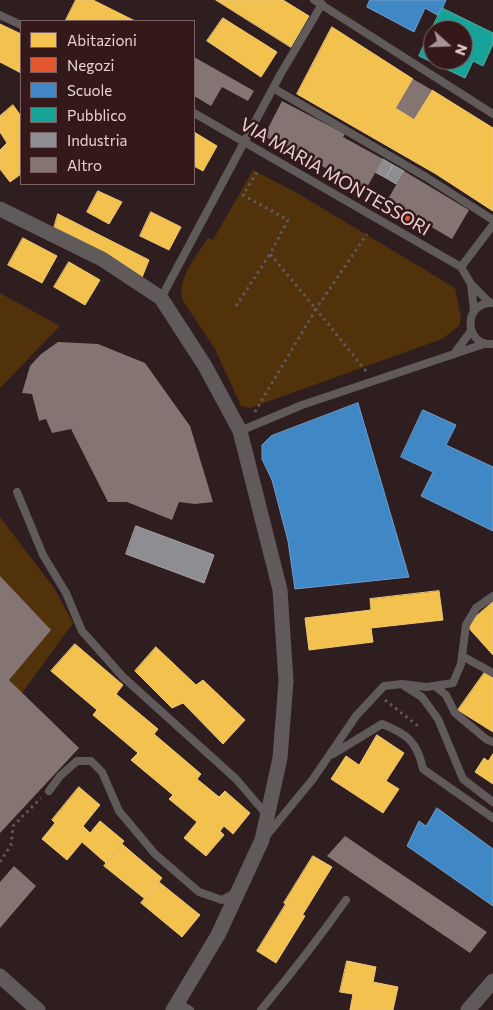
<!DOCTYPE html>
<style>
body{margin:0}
#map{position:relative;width:493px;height:1010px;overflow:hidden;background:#2f1e1f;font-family:Commissioner,sans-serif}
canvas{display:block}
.legend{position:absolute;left:20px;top:20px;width:175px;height:165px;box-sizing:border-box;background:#351819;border:1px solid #7c6263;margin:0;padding:6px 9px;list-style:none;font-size:15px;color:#e7d2d2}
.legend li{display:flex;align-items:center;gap:10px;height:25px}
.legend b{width:25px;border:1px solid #7c6263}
.north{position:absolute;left:423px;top:20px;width:50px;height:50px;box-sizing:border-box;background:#351819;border:1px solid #7c6263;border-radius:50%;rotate:110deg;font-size:14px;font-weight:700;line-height:20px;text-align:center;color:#e7d2d2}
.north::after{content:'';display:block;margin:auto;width:18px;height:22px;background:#a79393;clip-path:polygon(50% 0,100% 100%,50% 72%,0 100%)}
</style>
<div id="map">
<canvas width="493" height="1010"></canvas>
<ul class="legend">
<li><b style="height:14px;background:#f2c14e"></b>Abitazioni</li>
<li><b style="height:14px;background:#e4572e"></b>Negozi</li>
<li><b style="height:14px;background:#3f88c5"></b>Scuole</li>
<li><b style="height:14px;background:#17a398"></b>Pubblico</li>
<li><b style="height:14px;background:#8d8d92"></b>Industria</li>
<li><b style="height:14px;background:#847573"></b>Altro</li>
</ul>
<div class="north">N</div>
</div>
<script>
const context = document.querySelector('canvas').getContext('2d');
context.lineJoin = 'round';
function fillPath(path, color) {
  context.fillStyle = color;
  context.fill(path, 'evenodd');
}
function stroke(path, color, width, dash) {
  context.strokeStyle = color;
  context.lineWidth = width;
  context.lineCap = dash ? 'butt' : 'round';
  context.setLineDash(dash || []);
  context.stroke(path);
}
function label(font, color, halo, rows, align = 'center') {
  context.font = font + ' Commissioner,sans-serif';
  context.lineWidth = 5;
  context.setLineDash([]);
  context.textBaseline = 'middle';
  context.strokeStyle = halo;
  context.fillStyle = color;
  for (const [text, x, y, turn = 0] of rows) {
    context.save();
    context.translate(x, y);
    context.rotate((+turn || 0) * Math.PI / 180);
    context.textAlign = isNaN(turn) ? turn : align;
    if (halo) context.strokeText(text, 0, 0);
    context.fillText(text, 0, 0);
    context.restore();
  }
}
fillPath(new Path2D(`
 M253 170 297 193 455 288 461 318 459 326 442 339 250 408 241 406 215 349 183 301C176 278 197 256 208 238L213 240Z
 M0 293 60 326 0 388Z
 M0 517 54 588 73 623 22 693 9 680 0 576Z`), '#52320b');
const homes = new Path2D(`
 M76 0H93L135 21H69L66 20Z
 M216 0H283L309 16 291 47Z
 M223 18 277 52 261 77 207 41Z
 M0 24 21 34V73L0 62Z
 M332 27 413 79 396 108 414 119 432 90 493 128V211L436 174 297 94Z
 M13 105 21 116V174L10 182 0 169V150L7 143 0 132V116Z
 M194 132 217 146 203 171 194 166Z
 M98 191 122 202 109 224 87 212Z
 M151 212 181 227 169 250 140 236Z
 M58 214 149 260 141 280 54 228Z
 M23 238 57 256 42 283 8 265Z
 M69 262 100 280 85 305 54 287Z
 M439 591 443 620 371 628 373 642 309 650 305 618 371 610 370 599Z
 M493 602V655L466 625Z
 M75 644 123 685 116 694 158 729 154 734 201 774 197 779 219 797 225 791 250 813 233 834 224 826 220 831 224 835 206 856 184 838 197 822 169 799 173 795 131 760 138 753 93 715 97 710 51 671Z
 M156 647 196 685 203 680 245 720 223 744 183 703 172 708 135 671Z
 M485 672 493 678V732L458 710Z
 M377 735 404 753 386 781 399 789 383 813 331 779 346 756 359 765Z
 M493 754V784L475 772 484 758 488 761Z
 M79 787 100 805 83 826 90 833 100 821 124 841 106 863 82 842 67 860 42 839 55 823 52 820Z
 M122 844 162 878 145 899 104 866Z
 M313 856 332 867 303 914 284 903Z
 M159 882 200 915 182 937 141 903Z
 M286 904 305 916 276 963 257 951Z
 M347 961 376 967 373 982 398 987 393 1010H350L353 994 340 992Z`);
fillPath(homes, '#f2c14e');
stroke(homes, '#efc676', 1);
const shops = new Path2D(`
 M405 212 428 226 423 233 401 220Z`);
fillPath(shops, '#e4572e');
stroke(shops, '#e57c5f', 1);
const schools = new Path2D(`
 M370 0H446L439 16 425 8 414 32 367 7Z
 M358 403 409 577 295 589 288 541 272 480 262 459V445L271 436Z
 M423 410 456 425 446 445 493 467V531L421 496 433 472 401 457Z
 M437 808 493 849V906L407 846 419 821 426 826Z`);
fillPath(schools, '#3f88c5');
stroke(schools, '#719ec9', 1);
const public = new Path2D(`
 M442 8 493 33V44L483 66 473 61 465 78 419 56ZM433 30H463V60H433Z`);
fillPath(public, '#17a398');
stroke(public, '#55b1a9', 1);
const industry = new Path2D(`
 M383 159 393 165 386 178 375 172Z
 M393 165 404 171 396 184 386 178Z
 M136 526 214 555 204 583 126 554Z`);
fillPath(industry, '#8d8d92');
stroke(industry, '#a8a2a5', 1);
fillPath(new Path2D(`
 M194 57 254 91 248 101 222 87 211 106 194 96Z
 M413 79 432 90 414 119 396 108Z
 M282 101 345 134 343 137 383 159 366 189 264 136Z
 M404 171 469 210 452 239 387 201Z
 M58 342 98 344 145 363 190 426 213 502 195 504 179 502 172 520 127 502H108L71 429 52 433 46 419 39 421 32 394 22 393 30 366 41 354Z
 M0 576 51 630 9 680 79 748 0 833Z
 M345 836 487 932 470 953 327 856Z
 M14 866 36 886 0 928V882Z`), '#847573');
stroke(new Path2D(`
 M236 306 270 254
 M366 371 316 309 367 234
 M255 412 316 309 270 254 288 220 243 195 257 172
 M385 700 418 726 416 728
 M0 862 11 845 13 826 41 798`), '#61585a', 3, [2.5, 4]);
stroke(new Path2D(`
 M314 0 493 114
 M0 15 21 25
 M273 88 426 177 493 220
 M194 113 461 267
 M471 284 474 310
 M161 298 280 75 322 4
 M490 303 471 284 461 267 493 225
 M493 303C463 301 463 346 493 344
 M454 354 471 331
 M240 431 302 405 484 344
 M17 492 43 555 66 593 82 631 123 677 236 779 267 815
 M462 656 493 673
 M403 685 422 697 438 719 463 779 493 802
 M435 686 446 695 455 713 486 739 493 742
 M333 754 382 724C407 734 417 741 423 769L493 818
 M49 791 60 776 77 761H91L102 772 119 811 155 854 199 892 222 900 235 893
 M267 835 313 779 356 716 384 686 402 684 427 687 453 683 461 664 466 625 476 608 493 596
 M178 1003 190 1010
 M261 1010C291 974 319 938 346 900`), '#605a5b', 8);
stroke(new Path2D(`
 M0 209 102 259 161 298 205 366 240 431 280 590 286 681 280 758 262 840 218 935 173 1010
 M0 976 38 1010
 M468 1010 493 981`), '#605a5b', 15);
label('18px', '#e7d2d2', '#351819', [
 ["VIA MARIA MONTESSORI",335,177,30]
]);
</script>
